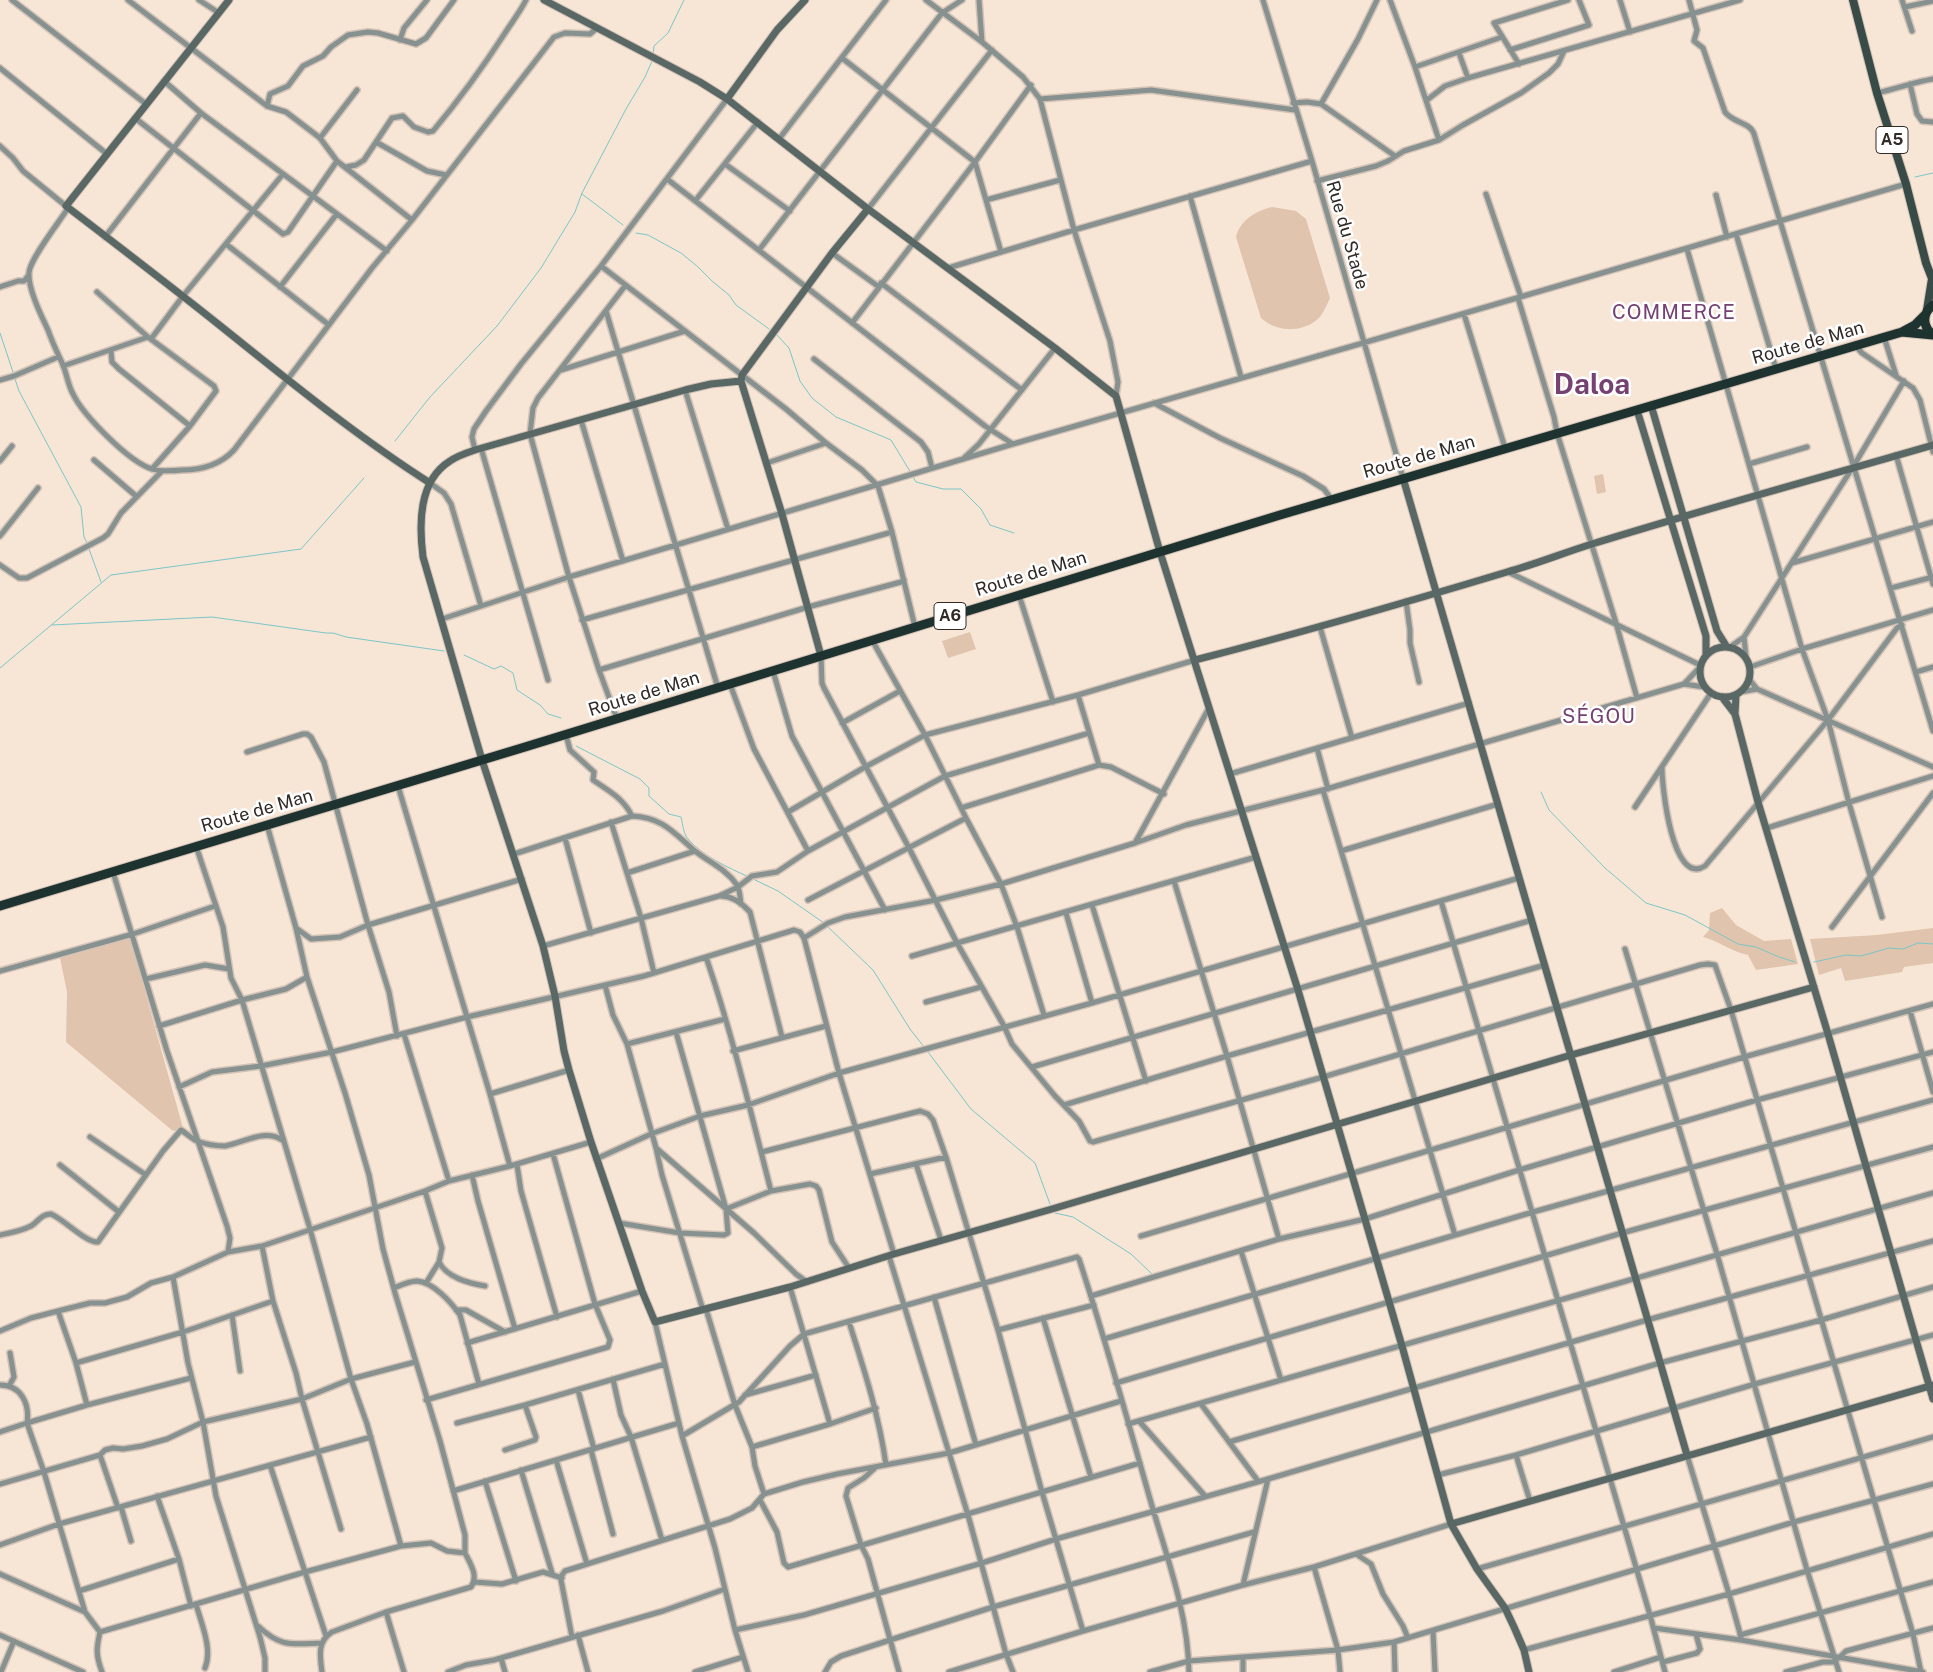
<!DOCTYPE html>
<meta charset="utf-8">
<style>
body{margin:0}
canvas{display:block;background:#f7e5d6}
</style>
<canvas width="1933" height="1672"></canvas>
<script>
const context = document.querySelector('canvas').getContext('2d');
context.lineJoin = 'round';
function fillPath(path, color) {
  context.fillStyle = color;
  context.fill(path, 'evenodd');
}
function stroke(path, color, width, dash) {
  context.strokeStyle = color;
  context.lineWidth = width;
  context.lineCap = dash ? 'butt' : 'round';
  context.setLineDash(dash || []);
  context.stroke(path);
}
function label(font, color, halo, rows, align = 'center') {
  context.font = font + ' "Public Sans",sans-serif';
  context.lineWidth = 5;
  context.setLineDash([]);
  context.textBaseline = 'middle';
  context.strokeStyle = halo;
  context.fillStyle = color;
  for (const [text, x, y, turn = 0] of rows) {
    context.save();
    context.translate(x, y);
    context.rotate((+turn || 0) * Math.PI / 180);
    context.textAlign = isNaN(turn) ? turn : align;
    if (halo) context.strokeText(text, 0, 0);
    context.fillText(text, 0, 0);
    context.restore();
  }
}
fillPath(new Path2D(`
 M1272 207 1296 211 1306 219 1330 298C1326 307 1322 317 1314 322 1298 333 1275 331 1261 318L1236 237C1240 220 1256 211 1272 207Z
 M1603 474 1606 492 1597 494 1594 476Z
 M970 632 976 649 948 658 942 641Z
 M1722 908 1736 925 1764 941 1791 939 1798 964 1756 970 1748 955C1732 952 1719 941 1703 937L1709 930 1710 913Z
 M1933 928V963L1904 967 1902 972 1845 981 1841 968 1819 975 1810 939 1877 935Z
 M130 938 183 1128 173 1131 66 1042 67 992 60 958Z`), '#e0c4ad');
stroke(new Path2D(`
 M653 55 654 46 668 33 684 0
 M1915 177 1933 173
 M582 194 623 225
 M636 233 648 235 681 253 697 266 712 281 729 295 736 305 769 329
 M0 333 14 375
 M776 334 789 348 800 381 812 398 836 417 891 440 911 473
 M15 379 19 391 81 507 84 537 88 545
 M395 441 430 397 497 326 541 268 575 212 582 193 626 109 645 77 652 61
 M913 477 916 482 943 489H961L981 509 990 525 1014 533
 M89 549 101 582
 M52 625 212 617 326 633H333L346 637 444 651
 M464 655 494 669 501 666 513 673 517 690 540 705 548 714 561 718
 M0 668 111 575 301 549 364 478
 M576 746 640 779 649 788V796L669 814 681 817C683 825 683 834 689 840 702 855 730 869 747 876
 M1541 792 1549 810 1605 868 1646 903 1685 915 1738 944 1756 947 1779 957 1795 962
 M751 878 778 891 824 923
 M827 926 873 970 910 1029 924 1047
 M1814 962 1846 955 1861 956 1889 948 1903 949 1918 943 1933 944
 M928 1052 971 1109 1035 1163 1050 1204
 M1055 1213 1073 1217 1131 1254 1152 1274`), '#7bc6c7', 1);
const street = new Path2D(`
 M12 0 146 104
 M128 0 267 106 286 112 311 131 320 138 337 161 412 220
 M199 0 219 13
 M926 0 982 42 1023 77 1040 99 1074 230 1110 341 1118 382 1116 396
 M979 0 982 42
 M1263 0 1312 161 1403 478
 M1390 0 1415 67 1439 140
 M1620 0 1630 32
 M1689 0 1697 30 1694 41 1703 48 1725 112C1733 123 1750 122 1754 134L1933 731
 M1902 0 1912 31
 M1905 7 1933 1
 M400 40 404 28 427 0
 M1510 50 1589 25 1579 0
 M1459 53 1468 78
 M842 58 975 162 1001 252
 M1519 64 1494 23 1568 0
 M1415 67 1502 37
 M0 68 107 154
 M164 81 201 113 387 251
 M1910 84 1917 114 1922 121 1933 122
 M1877 93C1896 89 1914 82 1933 79
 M1040 99 1151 90 1295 110
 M1427 100 1445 86 1468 78 1740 0
 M1293 103 1307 102 1321 104 1395 156
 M1321 104 1358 39 1377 0
 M267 106 270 94 288 86 303 66 323 56 331 47 348 35 368 32 378 33 416 44 426 38 454 0
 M135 118 283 234 288 232 337 161
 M320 138 357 90
 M779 139 886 0
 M376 142 427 171 446 175
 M0 146 13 158 23 171 66 206
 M725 164 790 211
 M346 167 356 165 364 160 392 118 403 116 414 127 428 132 433 131C459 100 483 67 505 33 512 22 520 12 526 0
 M667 179 985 426 1013 444
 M1317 181 1376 166 1388 161 1404 151 1439 140 1463 125 1521 93 1549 73 1558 64 1564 51
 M1486 194 1521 297
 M1716 195 1727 237
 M1190 196 1241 377
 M986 200 1060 180
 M695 201 758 122
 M68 208C60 221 29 260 29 273 28 289 41 315 48 330 52 342 58 354 63 365 67 375 68 385 73 394 83 415 129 462 152 469 161 472 172 471 182 470 202 470 220 465 234 450L372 268 412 220 554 37 565 33 590 34 597 28
 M868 209 992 50
 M1736 234 1776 369
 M105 237 201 113
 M226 244 329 325
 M1687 249 1802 649 1828 720 1849 803 1882 917
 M759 250 942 13 962 0
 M832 253 879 287
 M601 266 786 409 826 443 862 470 878 486 892 532 915 627
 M948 268 1074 230 1312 161
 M881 283 1022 390
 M0 287 18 281H24L28 276
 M280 287 336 215
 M97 292 148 337 214 386 216 391 190 426 152 469
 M1518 298 1554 417 1557 433 1616 623 1637 698
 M606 311 718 688
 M1464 314 1505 448
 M852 323 975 162 1031 85
 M1884 337 1896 375
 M151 339 183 296 283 174
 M1855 345 1862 353 1913 388 1920 400 1933 452
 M111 351 112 362 119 369 190 426
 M814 359 921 442 928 452 932 468
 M63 366 148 337
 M561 370 685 331
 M0 380 14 376 58 357
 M685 390 728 529
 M1154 403 1220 438 1303 476 1324 489 1332 500
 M581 420 623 561
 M481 448 548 680
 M475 450 472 437 474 429 486 411 521 364 601 266 727 99
 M1896 455 1933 584
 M963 459 979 444 1055 348
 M94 460 136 496
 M0 461 12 446
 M767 463 826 443
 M1749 464 1807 447
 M430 483 444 493 451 504 481 606
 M0 536 38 488
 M1792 563 1933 522
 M0 565 19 578H27L103 538 108 534 121 513 162 471
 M1508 572 1700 665
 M1891 588 1933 577
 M1019 595 1053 702
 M1406 601 1410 630V643L1419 682
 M442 619 569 577 1013 444 1363 343 1906 184
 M582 620 892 532
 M1320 627 1352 738
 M1744 637 1746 657
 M872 640 925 735 966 818 1001 884 1017 927 1044 1015
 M1730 647 1744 637 1853 467 1904 381
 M821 656 822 683 824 688 908 846 957 943 1004 1026 1012 1044 1055 1096 1079 1121 1090 1141 1093 1142 1323 1077 1700 965 1708 964 1715 965 1731 1010 1913 1634 1921 1672
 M1750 667 1802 649 1933 610
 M599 670 808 607 901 582 904 580
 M773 671 792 736 885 910
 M1916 672 1933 667
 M1749 679 1757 689 1933 767
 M730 684 754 749 808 851
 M1684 684 1699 668
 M1740 692 1757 689
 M1078 695 1099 765
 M617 719 599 670 569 577 530 434 533 408 538 398 625 286
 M842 723 900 691
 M566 735 570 750 594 772 593 780C609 791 623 798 632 816 662 817 674 833 695 851 709 862 726 869 737 885 740 890 740 898 741 904
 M1317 748 1328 789
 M247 752 303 734H307L311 737 324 762 368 925 389 992 397 1036
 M1662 768C1662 786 1672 887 1705 866L1828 720 1897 628 1902 625
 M1230 774 1469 703
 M398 786 490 1094 510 1166
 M1323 790 1455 1235
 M1635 807 1711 693
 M961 808 1099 765 1111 767 1164 794
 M788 812 865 767 925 735 1078 695 1195 660
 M611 822 641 918 654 973
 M267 825 296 928 307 977
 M1767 828 1933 776
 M565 838 591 933
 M1135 843 1209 708
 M196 846 223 927 231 978 242 1000 310 1229 351 1379 367 1424 401 1546
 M1341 851 1498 804
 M514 854 632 816
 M113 872 167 1051 227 1226 230 1238 228 1252
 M627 873 695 851
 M1174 881 1227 1056 1279 1239
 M719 896 738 887 752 876 777 872 808 851 945 776 1089 733
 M808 900 966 818
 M1441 901 1650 1615 1665 1672
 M1092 905 1146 1081
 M1066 913 1092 1003
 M1832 927 1933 793
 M296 928 311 939 340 937 368 925 522 879
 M804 938 828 923 845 917 936 900 1001 884 1135 843 1186 825 1323 790 1684 684 1704 687
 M543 946 719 896C732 895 742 903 750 912L782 1037
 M1625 949 1717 1254 1807 1570 1839 1672
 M912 956 1256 857
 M706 957C732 1033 751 1113 771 1191
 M0 971 133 934 215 906
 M146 979 205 965 229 969
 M605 985 613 1015 627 1044 656 1148 754 1233 796 1274 807 1282
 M926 1002 981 987
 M1910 1011 1933 1092
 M159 1026 242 1000 286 989 307 977 345 1093 369 1175 383 1249 395 1293 440 1441 465 1535V1553
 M404 1034 449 1181
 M627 1044 725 1019
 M733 1051 826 1026
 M1032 1067 1532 920
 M179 1087 212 1072 261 1066 332 1052 467 1017 644 976 794 930 800 932 804 938 839 1073 894 1254
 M490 1094 569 1070
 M1064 1105 1227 1056 1545 965
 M90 1137 146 1175
 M656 1148 662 1175 703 1310
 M762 1152 920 1111 928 1114 933 1120 946 1157 998 1330 1042 1492 1083 1631
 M596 1159 651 1134 700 1116 748 1105 839 1073 1092 1003 1519 878
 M916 1164 941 1240
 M60 1165 119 1212
 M517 1165 521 1191 557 1317
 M870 1174 946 1157
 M472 1175 478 1201 515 1329
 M425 1191 442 1248 439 1262 426 1283
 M726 1209 771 1191 810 1184 816 1186 819 1190 832 1242 849 1268
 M619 1223 680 1233 724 1235 728 1233 726 1209 676 1032
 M0 1235C10 1233 21 1231 31 1226 38 1222 41 1214 51 1214 65 1220 86 1243 98 1242L163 1151 181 1130C186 1133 192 1139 197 1141 205 1144 217 1146 225 1146 243 1143 265 1128 282 1140
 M1141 1236 1744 1057 1933 1004
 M262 1246 273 1301 296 1373 302 1399 341 1529
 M1241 1251 1281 1380
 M889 1256 968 1515 1006 1654 1013 1672
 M439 1262C447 1278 469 1283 485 1286
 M790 1287 830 1424
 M394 1288C401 1285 409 1281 417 1281 433 1282 451 1302 460 1315L479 1384
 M1091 1296 1279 1239 1365 1219 1519 1170 1757 1100 1933 1052
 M934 1297 976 1445
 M706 1309 735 1405 752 1447 755 1466 764 1494
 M456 1310H466L505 1332
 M58 1311 76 1363 87 1405
 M232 1315 240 1371
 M1043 1318 1091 1477
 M655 1322 682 1436 715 1548 735 1630 748 1672
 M849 1322C864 1369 879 1415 886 1465
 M998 1330 1094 1305
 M0 1331 31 1318 58 1311 90 1303H105L127 1297 151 1283 173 1277
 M1104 1339 1533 1212 1933 1100
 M467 1343 642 1291
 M76 1363 183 1332 273 1301
 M613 1379 621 1415 631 1437 662 1540
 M1116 1383 1622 1233 1933 1147
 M0 1385C21 1385 30 1404 27 1423L87 1405 191 1378
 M9 1386 14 1377 10 1353
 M578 1390 594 1449
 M745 1395 816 1375
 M426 1400 608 1347 610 1340 595 1304 553 1154
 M1201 1404 1258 1481
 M1139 1421 1205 1496
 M457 1423 525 1405 665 1364
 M1128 1424 1933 1193
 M0 1432 27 1423 44 1472 85 1612 100 1632
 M682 1436 739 1402 790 1346 804 1334 1077 1257 1079 1259C1105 1338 1127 1418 1150 1499 1166 1555 1188 1612 1189 1672
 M1229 1442 1647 1320 1933 1241
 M752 1447 830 1424 876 1408
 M505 1450 535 1440 536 1437 525 1405
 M591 1450 613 1534
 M100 1455 118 1508
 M1516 1455 1530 1501
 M1687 1455 1729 1594 1741 1637
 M556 1460 587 1564
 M270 1465 326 1636
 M876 1467 864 1478 848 1488 846 1496 861 1545 868 1559 899 1672
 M521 1470 552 1573
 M1438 1475 1516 1455 1755 1384 1933 1335
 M485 1481 516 1581
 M0 1484 100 1455 105 1450 113 1448 123 1449 142 1446 167 1439 203 1422 302 1399 351 1379 415 1362
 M453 1491 679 1423
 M157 1496 179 1559 191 1606
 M760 1500 777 1532 784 1563 788 1567 1140 1463
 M121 1507 131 1541
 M0 1545 59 1524 371 1437
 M1356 1554 1371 1564 1383 1594 1403 1626 1408 1638
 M1314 1567 1338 1650 1340 1672
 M1477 1569 1933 1437
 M0 1574 85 1612
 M474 1582 502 1584 543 1572 562 1578
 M1243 1585 1268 1479
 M79 1591 179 1559
 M196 1604C201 1623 213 1649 205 1668
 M386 1612 404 1672
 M258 1626C281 1648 292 1644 322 1643
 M1654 1628 1741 1640 1923 1672
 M735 1630 804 1615 982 1563 1056 1539 1268 1479 1660 1363 1821 1320 1933 1287
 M1433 1631 1435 1672
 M100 1632 305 1572 401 1546 431 1543 447 1551 465 1553C470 1563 479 1576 471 1587L386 1612 332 1632C317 1641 320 1657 322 1672
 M100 1632C96 1649 96 1656 102 1672
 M0 1635 83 1672
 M578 1635 588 1672
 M1740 1635 1933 1582
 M572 1637 561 1580 562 1575 565 1571 730 1519 752 1508 764 1494 803 1482 837 1474 949 1453 1121 1401
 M1394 1642 1395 1672
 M1524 1650 1729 1594 1933 1534
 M1243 1657V1672
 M501 1658 505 1672
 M1839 1658 1846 1651 1933 1628
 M1663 1662 1697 1653 1700 1649 1696 1634
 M1 1672 14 1641
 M265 1672V1658L260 1637 216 1496 203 1422 188 1363 173 1277 228 1252 262 1246 425 1191 449 1181 510 1166 591 1142
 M448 1672 466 1665 494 1660 663 1611 725 1589
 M695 1672 743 1657
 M825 1672 831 1662 841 1656 890 1640 993 1607 1254 1532
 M949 1672 1083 1631 1243 1585 1314 1567 1451 1524
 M1150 1672 1189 1661 1338 1650 1394 1642 1794 1522 1933 1484
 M1614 1672 1661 1657
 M1786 1672 1823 1662H1836`);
const secondary = new Path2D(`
 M229 0 66 206C117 245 168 284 218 324 287 379 356 436 430 483
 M544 0 700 82 727 99 868 209 1055 348 1116 396 1160 552 1298 990 1402 1346 1451 1524 1477 1569 1505 1608 1514 1627 1524 1650 1529 1672
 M727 99 777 30 805 0
 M741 381 711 384 685 390 475 450C466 453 457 456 450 461 418 481 419 525 423 557L482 760 543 946 555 996 564 1051 569 1070 591 1142 642 1291 655 1322 790 1287 894 1254 1052 1209 1571 1055 1814 987
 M1651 405 1717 631 1727 647
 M1637 410 1706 636V655
 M1403 478 1687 1455
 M1700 672a25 25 0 1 1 50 0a25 25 0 1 1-50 0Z
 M821 656 782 514 741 381 742 375 832 253 868 209
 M1195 660C1300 633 1404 603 1507 572 1536 564 1563 553 1592 544 1705 509 1819 478 1933 445
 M1736 695 1735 714 1758 802 1828 1034 1933 1399
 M1722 697 1735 714
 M1451 1524 1933 1385`);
const primary = new Path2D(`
 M1853 0 1877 93 1906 184 1926 263 1933 281
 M1927 310 1932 279`);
const highway = new Path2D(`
 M1933 305C1922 313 1922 326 1933 335
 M1902 332 1933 335
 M0 906 525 747 1280 515 1902 332 1915 325 1925 315`);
stroke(street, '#d3c3b6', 8);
stroke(secondary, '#d3c3b6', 9);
stroke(primary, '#d3c3b6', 10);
stroke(highway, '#d3c3b6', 11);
stroke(street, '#87918f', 5);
stroke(secondary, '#596865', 7);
stroke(primary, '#394b47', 8);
stroke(highway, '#1e332f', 9);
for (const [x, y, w] of [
 [1892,140,32],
 [950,616,32]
]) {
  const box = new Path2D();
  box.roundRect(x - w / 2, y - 13.5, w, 27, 4);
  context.fillStyle = '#fff';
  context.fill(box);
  stroke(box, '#312a25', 1);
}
label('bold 16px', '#312a25', null, [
 ["A5",1892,140],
 ["A6",950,616]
]);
label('18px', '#312a25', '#fff', [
 ["Rue du Stade",1347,235,74],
 ["Route de Man",1808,343,-16],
 ["Route de Man",1419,457,-16],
 ["Route de Man",1031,574,-17],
 ["Route de Man",644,694,-17],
 ["Route de Man",257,811,-16]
]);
context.letterSpacing = '1px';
label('20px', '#764172', '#fff', [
 ["COMMERCE",1674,313],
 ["SÉGOU",1599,717]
]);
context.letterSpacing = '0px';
label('bold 28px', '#764172', '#fff', [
 ["Daloa",1592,385]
]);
</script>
